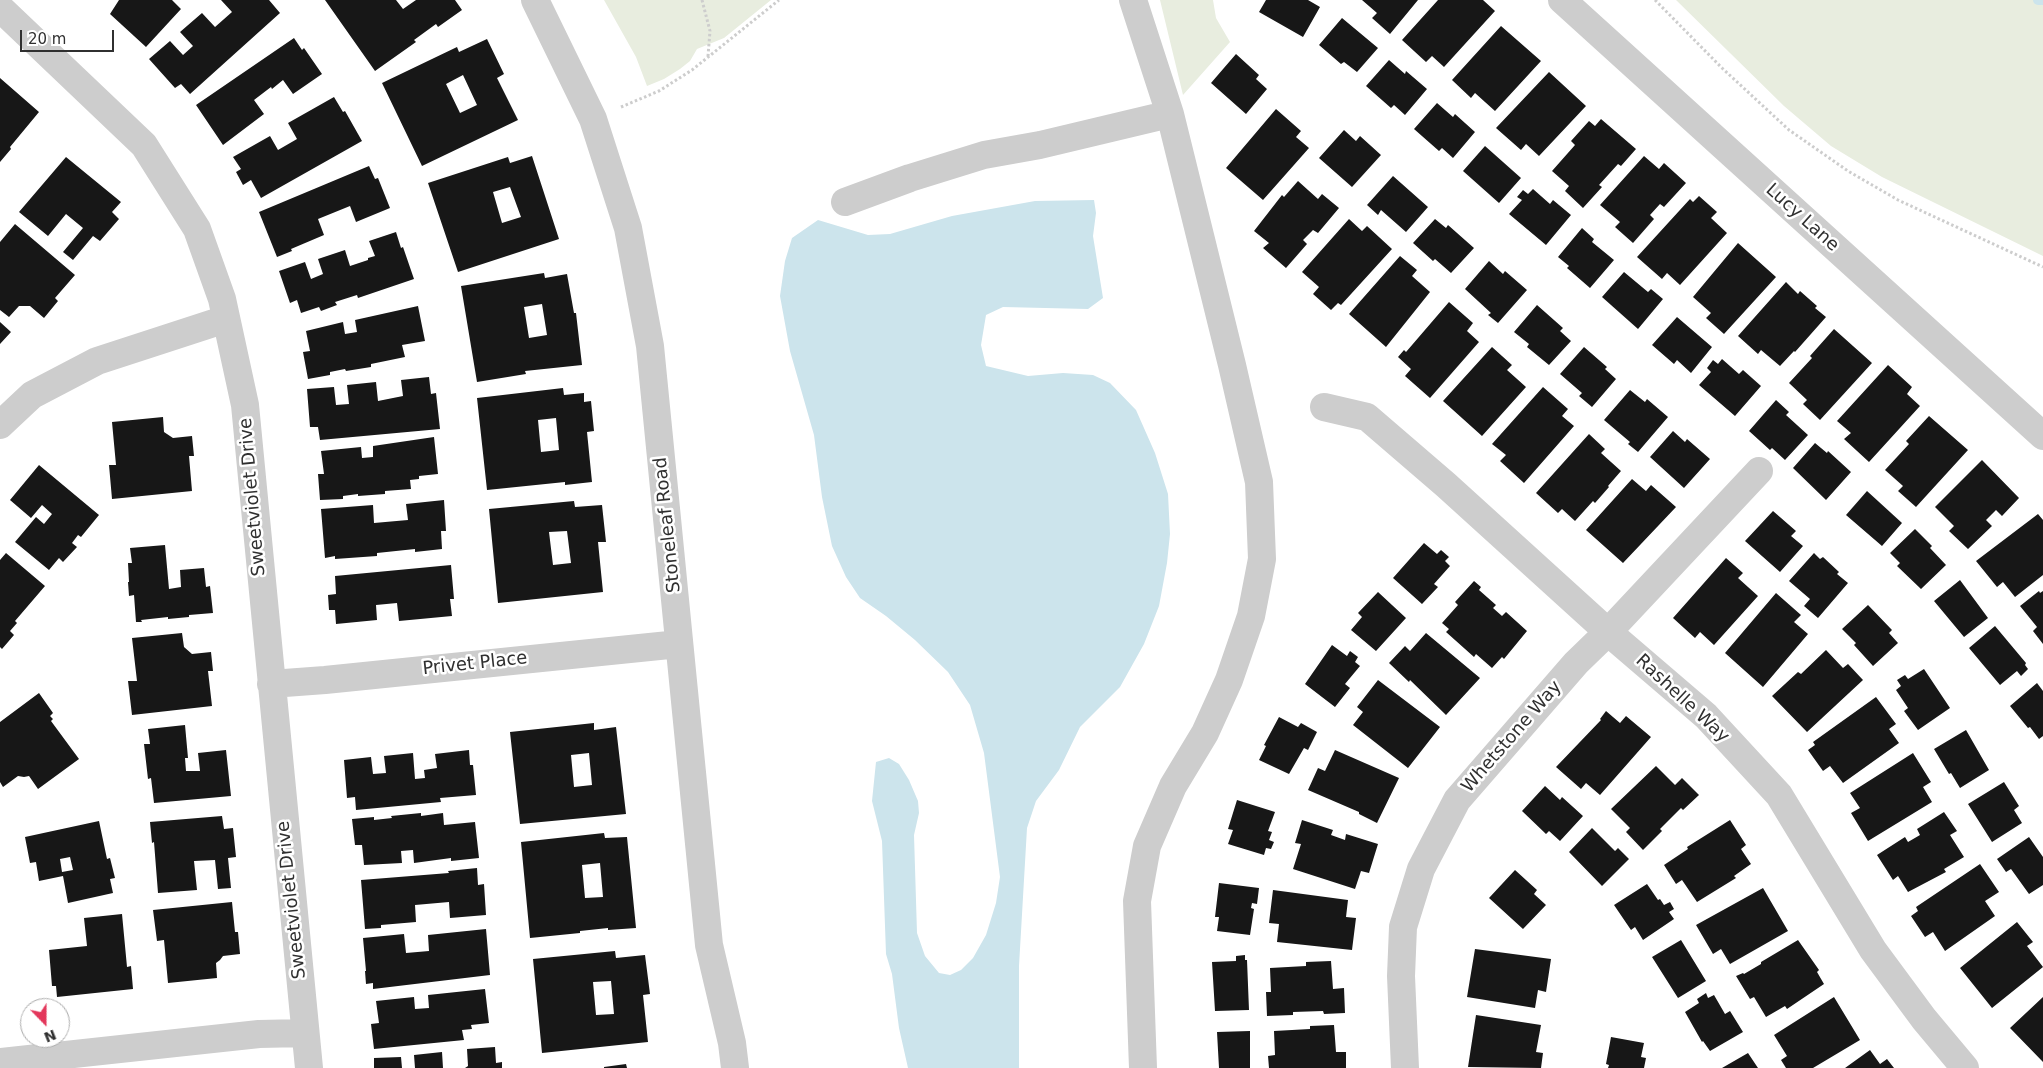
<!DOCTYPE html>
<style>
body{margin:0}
#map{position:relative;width:2043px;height:1068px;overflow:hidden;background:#fff;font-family:"DejaVu Sans",sans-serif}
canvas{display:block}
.north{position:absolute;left:20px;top:998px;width:50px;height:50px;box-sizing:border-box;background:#fff;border:1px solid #acacac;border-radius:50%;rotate:158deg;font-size:14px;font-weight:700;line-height:20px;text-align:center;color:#303030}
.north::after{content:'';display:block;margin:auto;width:18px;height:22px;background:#e3375b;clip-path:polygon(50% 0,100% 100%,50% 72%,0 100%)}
.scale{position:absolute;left:20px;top:30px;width:94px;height:22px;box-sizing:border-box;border:2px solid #303030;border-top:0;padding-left:6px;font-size:15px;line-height:18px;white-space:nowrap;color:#303030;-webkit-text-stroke:4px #fff;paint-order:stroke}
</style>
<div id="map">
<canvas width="2043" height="1068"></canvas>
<div class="north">N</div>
<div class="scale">20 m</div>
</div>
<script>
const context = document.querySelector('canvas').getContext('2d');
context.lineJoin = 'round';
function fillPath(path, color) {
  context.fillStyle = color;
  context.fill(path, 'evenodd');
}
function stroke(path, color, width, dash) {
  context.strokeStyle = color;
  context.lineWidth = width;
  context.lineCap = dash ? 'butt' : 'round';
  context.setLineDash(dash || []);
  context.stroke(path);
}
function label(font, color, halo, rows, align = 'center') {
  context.font = font + ' "DejaVu Sans",sans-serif';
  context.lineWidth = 5;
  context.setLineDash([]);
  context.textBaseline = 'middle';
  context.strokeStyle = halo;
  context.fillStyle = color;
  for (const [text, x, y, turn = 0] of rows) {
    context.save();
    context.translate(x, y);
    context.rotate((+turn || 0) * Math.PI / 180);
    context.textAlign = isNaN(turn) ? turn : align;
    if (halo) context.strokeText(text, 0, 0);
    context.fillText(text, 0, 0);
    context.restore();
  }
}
fillPath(new Path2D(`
 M604 0H771L724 38 697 49 690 61 680 69 664 79 647 86 636 57Z
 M1160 0H1213L1216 18 1230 42 1183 95Z
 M1676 0H2043V256L1882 177 1831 146 1784 106Z`), '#e8eddf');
fillPath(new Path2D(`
 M1094 200 1096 213 1093 236 1103 298 1088 309 1003 307 986 315 981 345 986 366 1028 376 1063 373 1093 375 1110 383 1136 410 1155 453 1168 494 1170 534 1167 563 1159 606 1144 644 1120 687 1080 727 1059 770 1036 801 1027 828 1019 966V1068H908L899 1028 892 974 886 954 882 841 872 801 876 762 889 758 899 764 909 780 918 801 919 813 914 835 917 933 925 956 939 973 950 975 961 970 973 958 986 935 996 903 1000 877 984 753 970 705 948 672 915 640 886 616 860 598 846 577 832 546 822 497 814 435 790 351 780 296 785 261 792 238 818 220 868 235 890 234 952 216 1035 201Z`), '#cce4ec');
stroke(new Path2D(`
 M2038 0H2043`), '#cce4ec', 10);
fillPath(new Path2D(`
 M119 0H172L181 9 146 47 110 14Z
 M221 0H269L280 13 190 94 181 84 175 88 149 59 170 41 183 55 193 46 180 32 202 13 215 27 232 12Z
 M325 0H396L403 9 416 0H455L462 10 438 27 436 24 414 40 416 42 375 71Z
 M1266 0H1308L1320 7 1303 37 1259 12Z
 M1362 0H1418L1390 34 1372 18 1377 13Z
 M1438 0H1483L1495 11 1444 67 1432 56 1426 62 1402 40Z
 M1342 18 1378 48 1357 72 1344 62 1341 64 1319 45Z
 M1501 26 1541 61 1495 111 1475 93 1471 98 1452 80Z
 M294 38 302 50 304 48 322 74 293 94 283 80 272 89 271 87 254 100 264 114 223 145 196 105Z
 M487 39 504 74 497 78 518 120 422 166 382 83 457 47 459 52ZM463 75 477 105 460 113 446 84Z
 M1236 54 1259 75 1256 79 1267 89 1246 114 1211 83Z
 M1389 60 1405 74 1406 71 1427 89 1405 115 1394 105 1391 108 1366 86Z
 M1549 72 1586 106 1539 156 1526 144 1521 150 1496 128Z
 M0 78 39 112 10 147 11 149 0 162Z
 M334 97 343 112 345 111 362 141 261 198 251 180 243 185 236 172 241 169 233 157 270 136 278 150 297 139 288 123Z
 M1437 103 1453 117 1455 114 1475 132 1453 158 1442 148 1439 151 1414 129Z
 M1276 109 1301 131 1296 137 1309 148 1263 200 1226 168Z
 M1601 119 1636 149 1621 166 1618 164 1599 185 1602 187 1583 208 1565 191 1569 186 1552 171 1575 145 1571 141 1589 121 1595 126Z
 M1344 130 1356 141 1360 136 1381 155 1352 187 1319 158Z
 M1485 146 1521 178 1499 203 1463 171Z
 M532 156 559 239 458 272 428 183 508 157 510 163ZM510 187 521 217 502 223 493 192Z
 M1644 156 1659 169 1664 163 1686 183 1664 207 1660 204 1650 215 1654 219 1633 243 1615 227 1620 222 1600 205Z
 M66 157 121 202 112 212 119 219 100 241 93 236 73 260 63 252 83 228 66 214 48 236 19 212Z
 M369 166 375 179 378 178 390 208 356 222 350 206 318 219 324 235 291 249 292 251 277 257 259 212Z
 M1393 176 1428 207 1406 232 1381 210 1378 215 1367 205Z
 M1298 181 1318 199 1322 194 1339 208 1318 233 1313 230 1303 240 1307 244 1286 268 1263 248 1269 243 1254 231 1282 195 1284 197Z
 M1533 189 1550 204 1553 200 1571 215 1546 245 1509 214 1522 200 1517 197 1523 190 1528 194Z
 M1699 196 1717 212 1711 218 1727 233 1680 285 1667 273 1662 279 1637 257 1690 199 1693 202Z
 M1349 219 1362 231 1367 226 1392 249 1341 305 1338 303 1331 310 1313 294 1319 287 1302 272Z
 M1435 219 1446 228 1448 225 1474 248 1451 273 1435 259 1433 261 1413 243Z
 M15 224 75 275 55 298 58 301 44 318 30 306H19L9 317 0 310V242Z
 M1582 228 1594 239 1592 242 1614 260 1590 288 1567 268 1569 266 1558 257Z
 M396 232 401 248 403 247 414 279 358 298 357 295 335 302 337 305 321 311 319 307 301 313 297 300 290 303 279 271 305 262 311 279 323 274 318 259 345 250 350 266 368 260V258L375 256 369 241Z
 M1738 243 1776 277 1724 334 1706 318 1711 313 1693 297Z
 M1400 256 1417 270 1412 276 1430 292 1386 347 1349 314Z
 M1489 261 1503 274 1505 271 1527 290 1498 323 1488 315 1491 313 1465 289Z
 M1624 272 1648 292 1651 289 1663 299 1638 329 1602 297Z
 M544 273 545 278 567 274 574 313H576L582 365 525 371 526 374 477 382 461 286ZM542 304 547 335 529 338 524 307Z
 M1786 282 1798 294 1800 291 1817 306 1815 308 1826 317 1795 352 1794 351 1780 366 1761 350 1758 354 1738 336Z
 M1449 302 1473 323 1467 331 1479 342 1430 398 1405 376 1411 369 1398 357 1404 350 1406 352Z
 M1537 305 1563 328 1560 331 1571 341 1549 365 1527 347 1529 344 1514 332Z
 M418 306 425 341 402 345 405 357 371 364V367L346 371 345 369 330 372V375L308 379 303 352 310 351 306 331 343 322 345 334 357 332 355 320Z
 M1677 317 1712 347 1691 373 1677 360 1674 364 1652 345Z
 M0 322 11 332 0 344Z
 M1834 329 1872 363 1820 420 1803 404 1807 400 1789 383 1812 358 1810 356Z
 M1492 347 1512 365 1507 370 1526 387 1482 436 1443 401Z
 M1584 347 1607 367 1605 369 1616 379 1592 407 1579 396 1582 393 1560 374Z
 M1722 359 1739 374 1743 370 1761 386 1735 416 1699 385 1711 372 1707 368 1713 360 1718 364Z
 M1888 365 1912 387 1907 394 1920 406 1869 462 1844 439 1851 433 1837 421Z
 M429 377 431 394 436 393 440 429 320 440 318 427H310L307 389 334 387 336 405 349 404 347 385 376 382 378 401 403 396 401 380Z
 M1543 387 1568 409 1562 416 1574 426 1524 483 1500 461 1506 455 1492 444Z
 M563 388 564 395 584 393V402L591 401 594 431 587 432 592 482 565 485V482L487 490 477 398ZM556 418 559 450 541 452 538 420Z
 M1630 390 1645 402 1647 399 1668 417 1638 452 1628 444 1630 442 1604 420Z
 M1776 400 1789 412 1786 415 1808 435 1785 460 1772 448 1770 450 1749 431Z
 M1929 416 1968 450 1916 507 1898 491 1903 486 1885 470 1909 444 1906 441Z
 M163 417 164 432 173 438 192 436 194 456H189L192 491 112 499 109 465H116L112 422Z
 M1673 431 1685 442 1687 439 1710 459 1684 488 1650 457Z
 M1589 434 1605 449 1601 453 1621 471 1608 486 1609 487 1595 503 1593 501 1575 521 1562 509 1558 513 1536 493Z
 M434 437 438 474 419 476V479L410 480 411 489 385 491V494L358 496V494L343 496V499L320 500 318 474H324L321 451 361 447 362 458 373 457V446Z
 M1815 443 1827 453 1828 451 1851 472 1826 500 1793 468Z
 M1982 460 2019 498 2002 516 1996 510 1986 520 1992 526 1968 549 1949 531 1954 526 1935 507Z
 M39 465 99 515 81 537 78 535 72 543 77 547 63 562 59 558 49 570 15 542 36 517 44 524 52 514 42 505 31 518 10 500Z
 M1632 479 1646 491 1651 485 1676 507 1623 563 1586 530Z
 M1867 491 1902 523 1882 546 1846 515Z
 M444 500 446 531H441L442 549 415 552V549L377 553V556L335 559V556L325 558 321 509 373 505 374 523 408 520 406 504Z
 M574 501 575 507 602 505 606 542H598L603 592 498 603 489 509ZM567 531 571 563 553 565 549 532Z
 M1773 511 1796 531 1791 536 1803 546 1780 572 1745 541Z
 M2038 514 2043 520V575L2015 597 2003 582 1997 587 1976 561Z
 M1915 529 1932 546 1930 548 1946 565 1921 589 1897 566 1900 563 1890 553Z
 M1424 543 1437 554 1441 550 1449 557 1445 561 1450 566 1434 584 1438 587 1422 604 1393 578Z
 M165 545 169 589 181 587 180 570 204 568 206 587 210 586 213 613 189 615V617L168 619V617L141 620 142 622H136L134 595 129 596 128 582H129L128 563H132L130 548Z
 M6 553 45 586 15 621 17 623 10 631 14 635 2 649 0 647V560Z
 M1814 553 1820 559 1823 557 1839 572 1837 574 1848 583 1818 618 1804 606 1810 599 1789 581Z
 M1726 558 1743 573 1738 578 1758 596 1714 645 1700 632 1695 638 1673 618Z
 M451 565 454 599H450L452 616 399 621 397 603 376 605 377 620 336 624 335 610H329L328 595 336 594 335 576Z
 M1960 580 1988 618 1964 637 1934 601Z
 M1474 581 1481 587 1479 590 1496 605 1493 608 1502 616 1506 612 1527 631 1504 659 1502 657 1492 668 1476 654 1474 657 1446 632 1449 629 1442 623 1458 605 1455 602Z
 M2039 591 2040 593 2043 591V644L2033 631 2037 627 2020 606Z
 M1378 592 1406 618 1376 651 1351 630 1362 617 1358 613Z
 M1776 593 1801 615 1794 622 1808 634 1763 687 1725 653Z
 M1868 605 1892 630 1889 633 1898 643 1873 666 1854 645 1856 643 1842 629Z
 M1995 626 2026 663 2025 665 2028 669 2021 676 2017 671 2000 685 1969 648Z
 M182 633 184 647 192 654 211 652 213 671H208L212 706 132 715 128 681H137L132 638Z
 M1426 633 1480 678 1446 715 1410 680 1409 682 1389 663 1405 646 1410 651Z
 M1332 645 1347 656 1350 651 1358 657 1355 662 1360 666 1345 684 1350 688 1335 707 1305 684Z
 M1826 650 1843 668 1848 664 1863 680 1807 732 1772 696 1798 672 1801 674Z
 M1924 669 1950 708 1918 730 1904 711 1908 708 1896 690 1901 686 1897 680 1905 675 1908 679Z
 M1378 680 1440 727 1408 768 1353 725 1363 712 1357 707Z
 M2037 683 2043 691V736L2039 739 2030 727 2028 728 2010 706Z
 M39 693 53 713 50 716 53 719 51 721 79 759 38 789 29 776 24 777 18 776 3 787 0 782V722Z
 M1876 697 1896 724 1889 729 1899 743 1843 783 1830 766 1823 771 1808 750 1815 745 1813 742Z
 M1606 711 1620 723 1626 716 1651 737 1600 795 1586 783 1581 789 1556 767 1601 720 1600 719Z
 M1279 717 1298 727 1301 723 1317 732 1308 750 1304 748 1289 774 1259 760 1266 746 1264 745Z
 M594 723V730L616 727 626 814 520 824 510 732ZM589 753 592 785 574 787 571 755Z
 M185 725 188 758H185L186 771H200L198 753 226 750 231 796 154 803 151 778 148 779 144 744H150L148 729Z
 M1966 730 1989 770 1960 788 1951 773 1949 774 1934 749Z
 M469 750 470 765H473L476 795 440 798 441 802 356 810 355 797 347 798 344 760 371 757 373 774 386 773 384 756 413 753 415 779 425 778 424 770 437 768 435 754Z
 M1335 750 1399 778 1377 823 1359 814V812L1308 790 1318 768 1325 771Z
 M1913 753 1931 782 1923 787 1932 802 1868 841 1851 813 1860 808 1850 793Z
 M1656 766 1675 785 1682 778 1699 795 1683 810 1681 808 1660 829 1662 831 1643 850 1626 832 1630 828 1611 809Z
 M2004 782 2019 806 2014 810 2022 823 1992 842 1968 804Z
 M1545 786 1560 800 1562 797 1583 816 1560 841 1549 831 1546 834 1522 811Z
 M1237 800 1275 812 1268 831 1272 832 1269 840 1274 842 1271 849 1266 848 1264 855 1228 844 1233 830 1228 829Z
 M1944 812 1957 831 1950 835 1964 857 1944 869 1946 872 1908 892 1898 876 1893 880 1877 855 1905 837 1908 842 1920 835 1917 829Z
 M421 813V816L443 813 444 825 475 822 479 858 451 861V858L414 863 413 850 401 851 402 863 364 865 362 845H355L352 819 374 817V820L392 818 391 816Z
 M222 816 224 829 233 828 236 857 228 858 231 888 218 889 215 860 194 861 197 890 158 893 154 842 152 843 150 822Z
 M1302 820 1333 830 1331 835 1345 840 1346 834 1378 844 1369 873 1361 871 1355 889 1293 869 1301 844 1295 843Z
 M1730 820 1746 845 1741 849 1751 864 1734 876 1736 878 1697 902 1682 880 1676 884 1664 865 1688 849 1687 847Z
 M99 821 107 859 110 858 115 878 110 879 113 893 68 903 63 876 39 881 36 862 30 863 25 837ZM70 857 73 870 62 872 60 859Z
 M1592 828 1615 851 1618 848 1629 859 1602 886 1569 852Z
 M604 833 605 838 627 837 636 928 608 930V928L580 931V933L530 938 521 842ZM600 863 603 897 585 898 582 865Z
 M2029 837 2043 857V885L2029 894 2011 869 2006 872 1997 859Z
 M1980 864 1999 892 1985 901 1995 916 1945 951 1933 932 1925 937 1911 916 1918 911 1916 907Z
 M477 868 478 885 484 884 486 915 450 918 449 902 415 905 416 922 381 925V928L365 929 361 880 449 873 448 871Z
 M1515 870 1537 890 1534 894 1546 905 1523 929 1489 898Z
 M1219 883 1259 888 1257 904 1252 903 1251 908 1254 909 1250 935 1217 931 1219 917H1215Z
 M1647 884 1658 900 1660 899 1664 905 1670 902 1674 909 1669 912 1674 919 1643 940 1635 927 1631 930 1614 905Z
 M1763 888 1788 931 1730 964 1721 949 1713 954 1696 925Z
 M1273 890 1348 900 1346 917 1356 918 1352 950 1277 942 1279 924 1269 923Z
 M232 902 235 932H238L240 954 223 956 220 960 216 963 217 978 168 983 164 940 157 941 153 910Z
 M122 914 127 967 131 966 133 989 57 997 56 986H52L49 950 87 946 84 918Z
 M2017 922 2033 942 2027 946 2043 967 1992 1008 1960 968Z
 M486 929 490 975 373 989V983L366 984 365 971H366L363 938 404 934 406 953 429 951 428 935Z
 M1681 940 1706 981 1678 998 1652 957Z
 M1798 940 1819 970 1817 972 1824 984 1787 1009 1785 1006 1766 1017 1754 997 1750 999 1736 976 1743 973 1744 974 1761 964V962Z
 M1475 949 1551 959 1546 992 1538 990 1535 1008 1467 997Z
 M615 951 616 958 645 955 650 994 643 995 648 1042 542 1053 533 959ZM611 981 614 1014 596 1015 593 982Z
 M1245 955V960H1247L1249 1010 1215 1011 1212 962 1236 961V956Z
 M1331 961 1333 989 1344 988 1345 1013 1324 1014 1323 1011 1293 1012V1015L1267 1016 1266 992H1271L1270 968 1306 966V962Z
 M485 989 489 1023 471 1025 472 1029 462 1030 464 1040 374 1049 371 1024 379 1023 376 1001 414 997 415 1009 429 1008 428 995Z
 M1706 993 1708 998 1714 995 1725 1014 1730 1011 1743 1032 1710 1051 1703 1041 1702 1042 1685 1012 1699 1003 1697 999Z
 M1834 997 1860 1040 1813 1068H1786L1781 1060 1787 1056 1774 1035Z
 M2043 997V1062L2010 1028Z
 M1476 1015 1541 1025 1536 1052 1543 1053 1541 1068 1468 1067Z
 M1334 1025 1336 1052H1346V1068H1269L1268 1056 1275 1055 1274 1031 1310 1029V1026Z
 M1250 1031V1068H1219L1217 1032Z
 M1611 1037 1644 1043 1641 1057 1646 1058 1644 1068H1608L1609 1065 1606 1064Z
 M495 1047 496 1063 502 1062V1068H465L468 1066 467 1049Z
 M1870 1050 1880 1064 1887 1059 1894 1068H1845Z
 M442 1052 443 1068H415L414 1055Z
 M1748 1053 1758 1068H1722Z
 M401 1057 402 1068H374V1058Z
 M626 1064 627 1068H604V1067Z`), '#171717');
stroke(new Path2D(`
 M702 0 710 31 708 56
 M1655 0 1722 68 1789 130 1848 171 1898 200 2043 267
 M621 107 659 91 692 70 779 0`), '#cdcdcd', 3, [2.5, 2.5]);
stroke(new Path2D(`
 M535 0 593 119 628 228 650 346 709 945 732 1043 735 1068
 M1133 0 1170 114 1232 365 1259 482 1262 559 1251 616 1229 680 1205 733 1173 786 1147 846 1137 901 1143 1068
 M1562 0 2043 436
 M0 8 144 145 197 229 222 299 245 405 309 1068
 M845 202 910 178 984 155 1040 145 1170 114
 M1324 407 1367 417 1446 485 1608 632 1706 716 1779 795 1873 950 1924 1019 1965 1068
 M0 425 32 395 97 361 226 319
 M271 684 325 680 679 644
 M0 1062 259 1034 305 1033
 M1405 1068 1401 976 1403 927 1421 869 1457 800 1576 663 1608 632 1759 471`), '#cdcdcd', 28);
label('18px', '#303030', '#fff', [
 ["Lucy Lane",1802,218,42],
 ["Sweetviolet Drive",253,497,-95],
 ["Stoneleaf Road",668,525,-96],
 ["Privet Place",475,664,-6],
 ["Rashelle Way",1682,699,43],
 ["Whetstone Way",1512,737,-49],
 ["Sweetviolet Drive",292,900,-96]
]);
</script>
